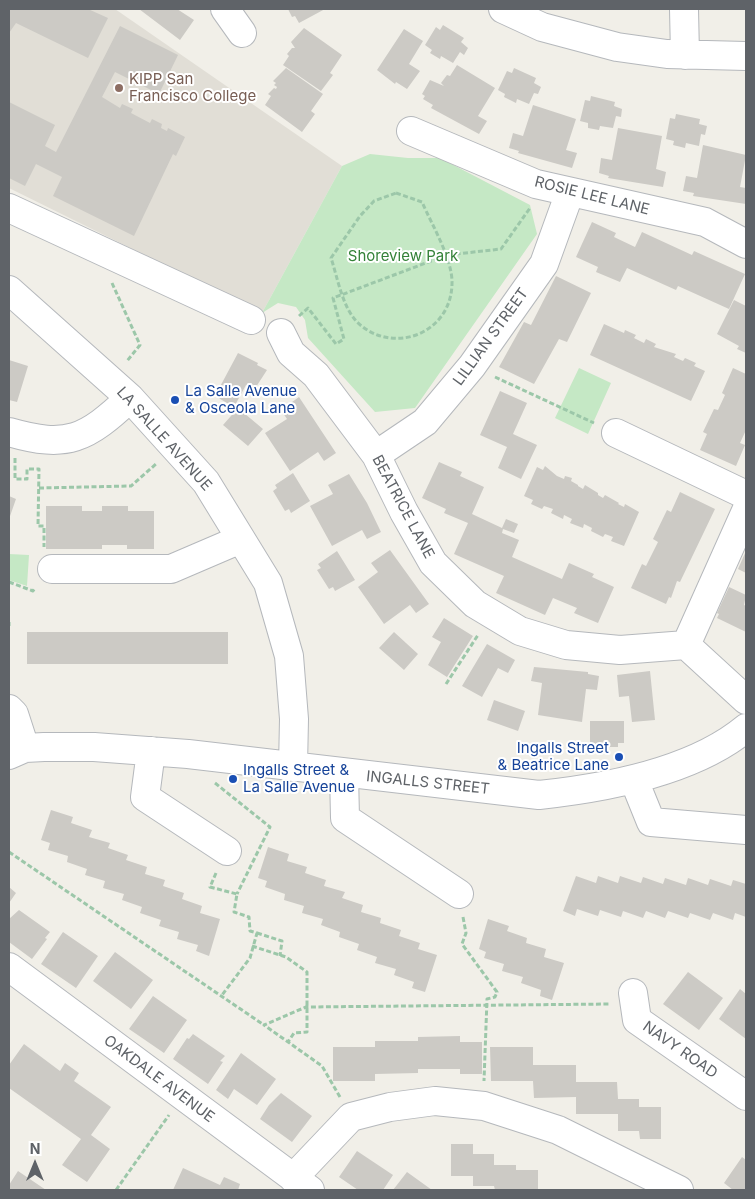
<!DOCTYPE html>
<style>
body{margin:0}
#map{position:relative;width:755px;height:1199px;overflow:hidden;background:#f1efe8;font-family:Inter,sans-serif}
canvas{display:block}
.frame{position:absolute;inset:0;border:10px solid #5f6368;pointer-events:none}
.north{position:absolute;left:10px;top:1139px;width:50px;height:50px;-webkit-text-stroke:4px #fff;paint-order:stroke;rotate:0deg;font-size:14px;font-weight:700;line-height:20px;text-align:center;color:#5f6368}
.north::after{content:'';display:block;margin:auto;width:18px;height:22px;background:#5f6368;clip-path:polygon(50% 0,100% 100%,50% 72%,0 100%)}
</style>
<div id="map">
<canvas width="755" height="1199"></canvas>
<div class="frame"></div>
<div class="north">N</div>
</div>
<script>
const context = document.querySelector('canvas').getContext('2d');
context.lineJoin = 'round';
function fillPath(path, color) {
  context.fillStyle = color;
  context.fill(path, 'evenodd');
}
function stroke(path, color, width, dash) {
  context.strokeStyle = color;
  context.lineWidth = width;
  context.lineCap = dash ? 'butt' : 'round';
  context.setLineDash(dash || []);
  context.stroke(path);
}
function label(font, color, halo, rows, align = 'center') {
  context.font = font + ' Inter,sans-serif';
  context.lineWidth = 4;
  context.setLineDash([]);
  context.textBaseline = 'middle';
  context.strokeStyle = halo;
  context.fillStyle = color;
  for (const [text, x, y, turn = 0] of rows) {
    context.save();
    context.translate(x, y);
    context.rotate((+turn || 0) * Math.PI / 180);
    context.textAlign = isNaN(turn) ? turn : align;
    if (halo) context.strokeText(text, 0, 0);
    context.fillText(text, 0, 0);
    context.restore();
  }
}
fillPath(new Path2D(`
 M9 9H115L342 166 262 313 9 188Z`), '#e1ded6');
fillPath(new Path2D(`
 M370 154 408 158H440L530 205 537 234 415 408 375 412 308 338 305 320 296 307 278 303 262 313 342 166Z
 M579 368 611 383 588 434 555 418Z
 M9 554 29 555 27 586 9 580Z`), '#c5e8c5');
fillPath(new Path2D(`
 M9 9H88L108 18 88 58 16 23 9 33Z
 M139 9H177L194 20 180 40Z
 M288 9H325L299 23 295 16 292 17Z
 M443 25 464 38 461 42 468 48 464 55 460 52 453 63 441 56 440 59 430 53 432 50 425 45 436 27 440 30Z
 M120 26 178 55 159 94 115 72 102 97 120 108 122 104 133 109 131 113 150 123 152 119 162 124 161 128 167 131 168 128 185 137 176 156 173 154 134 236 53 196 62 177 36 164 25 186 9 178V102L55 125 45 146 56 152Z
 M304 28 342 55 330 73 333 75 321 91 283 65 289 56 287 54 292 48H295L291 42Z
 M404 29 423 41 409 64 420 71 407 89 396 82 395 84 377 70Z
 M457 65 495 88 478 116 487 121 479 134 431 108 433 105 423 99 425 96 422 94 430 80 444 86 441 83 447 75 450 76Z
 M286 68 323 94 311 111 315 114 302 132 265 105 271 96 268 94 274 88 276 89 277 87 274 85 276 83 273 81Z
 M514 68 536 78 534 83 541 87 538 94 534 93 529 104 517 99 516 103 504 97 505 94 498 90 507 71 512 73Z
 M591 96 615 102 614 106 622 109 621 117 616 116 613 128 600 126 599 130 588 128V123L580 121 585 100 590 101Z
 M533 105 576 119 566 150 577 153 572 168 518 153 519 151 509 148 513 133 523 136Z
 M676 114 700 119 699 124 707 126 705 135 701 134 699 146 686 143 685 148 673 145 674 141 666 139 670 118 675 119Z
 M618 128 662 136 656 169 666 172 663 187 608 178 609 176 599 173 601 158 612 160Z
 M703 145 746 155 740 187 746 188V204L693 196 694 193 683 191 686 176 697 178Z
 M592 222 616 233 614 237 635 247 642 232 692 255 694 251 745 274 729 309 678 286 676 290 627 268 620 282 596 272 598 267 576 257Z
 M556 276 591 293 567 342 559 339 534 384 499 367 524 322 531 325Z
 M734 300 746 306V353L737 349 739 346 717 334Z
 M604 324 624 333 625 330 636 335 634 338 644 343 646 339 656 344 654 347 676 354 674 357 683 361 685 358 696 363 694 366 705 371 691 401 590 355Z
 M238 353 258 363 257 365 267 370 256 387 263 391 260 397 253 393 255 389 246 385 234 407 215 396Z
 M9 360 28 366 17 402 9 400Z
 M733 368 746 374V430L740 443 745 445 736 466 700 450 707 434 703 432 714 409 718 410 725 395 722 393Z
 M500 391 527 403 513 434 537 445 521 479 498 468 507 447 480 435Z
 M299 397 336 453 324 461 318 452 290 471 265 433 287 419 281 410Z
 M238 408 263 429 248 446 223 425Z
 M439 462 462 472 460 476 484 487 472 514 502 528 506 519 518 524 514 533 503 529 502 533 519 540 512 557 562 579 569 563 594 574 592 577 614 587 598 623 574 613 577 608 553 598 545 615 496 593 504 576 454 554 468 523 444 513 446 509 422 498Z
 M545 466 557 476 564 479 565 476 572 478 571 481 578 485V486L583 489 585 485 598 493V495L603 498 605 495 619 503 618 504 624 507 625 504 639 512 624 546 611 541 613 537 605 534 603 537 591 531 592 528 584 524 583 528 570 523 572 519 564 515 563 519 551 513 553 509 544 506 542 509 531 504 533 500 524 496 537 467 543 470Z
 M293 473 310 501 291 513 289 509 285 511 273 491 277 488 275 485Z
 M349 474 367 503 381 532 367 539 362 530 332 546 310 506 333 494 328 485Z
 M680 492 715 509 680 582 677 581 671 598 669 597 666 604 631 588 642 564 646 566 658 542 653 539 667 510 671 512Z
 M9 496 16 499 9 519Z
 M46 506H82V511H102V506H128V511H154V549H127V545H102V549H46Z
 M390 550 429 604 416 613 410 605 384 624 358 587 378 572 371 563Z
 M337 551 355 580 335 591 333 587 329 589 317 570 321 568 318 564Z
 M746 551V573L738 569Z
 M729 587 746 595 744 605 746 606V632L717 618 719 614 717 613Z
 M444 618 473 636 447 677 428 665 441 642 432 637Z
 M27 632H228V664H27Z
 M394 632 418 654 404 670 379 648Z
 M487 644 515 660 508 673 498 668 482 697 462 686Z
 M534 667 588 672V674L599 676 597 690 586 689 582 722 538 715 542 683 531 681Z
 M650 671 655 720 632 722 629 696 619 697 617 675Z
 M494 700 525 711 518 731 487 720Z
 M590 721H624V743H618V747H594V743H590Z
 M51 810 73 817 71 823 92 830 89 837 110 843 108 848 128 855 126 860 147 867 145 874 165 880 163 886 184 893 182 899 202 906 200 913 220 919 209 956 196 951 198 945 177 939 179 932 159 926 161 920 140 913 142 907 122 900 124 894 103 888 105 881 85 875 87 869 67 862 68 856 48 850 50 843 41 840Z
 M268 847 289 854 287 861 307 867 305 873 326 880 324 886 345 892 342 898 363 905 361 912 381 918 380 923 401 930 399 936 420 943 418 949 437 955 425 992 412 988 414 982 394 975 396 969 375 963 377 957 357 950 359 944 339 937 340 932 321 925 323 919 302 913 304 906 284 900 285 894 265 887 267 881 258 878Z
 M576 876 596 883 598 876 618 883 620 876 641 883 643 877 663 884 665 878 686 885 688 878 708 885 710 879 731 886 733 880 746 884V917L735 913 733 920 713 913 710 920 690 913 688 918 668 911 665 918 646 911 643 918 623 911 621 917 600 910 598 916 577 909 575 916 563 911Z
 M9 887 16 893 9 903Z
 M19 910 50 932 45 938 47 939 32 959 9 942V919Z
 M488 919 509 926 507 931 527 938 526 943 546 949 544 957 564 963 552 1000 540 996 541 990 521 983 523 977 502 971 504 964 484 958 486 952 479 949Z
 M63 932 98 956 76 988 41 964Z
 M115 952 153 980 131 1009 93 981Z
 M688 972 723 998 699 1030 663 1004Z
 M740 989 746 994V1039L719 1019Z
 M153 996 187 1020 164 1053 129 1029Z
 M193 1034 225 1056 220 1061 223 1062 208 1084 173 1059 187 1038 189 1039Z
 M460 1036V1042H482V1074H460V1069H418V1073L375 1074V1081H333V1047H375V1041H418V1037Z
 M24 1044 60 1071 65 1063 79 1073 74 1081 111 1107 91 1135 110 1149 87 1182 62 1165 81 1139 9 1088V1065Z
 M490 1047H533V1065H576V1082H617L618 1099H639V1107H661V1139H640L639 1131H618V1114H576V1097L534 1098 533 1081H491Z
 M241 1053 276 1079 257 1105 234 1089 228 1099 216 1090Z
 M281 1093 312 1116 292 1142 260 1119 269 1105Z
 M451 1144H473V1154H494V1165H516V1170H538V1190H495L494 1186H473V1176H451Z
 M357 1151 393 1175 383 1190H358L339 1177Z
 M742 1157 746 1160V1190H733L724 1183Z
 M183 1168 220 1185 224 1177 240 1184 238 1190H173Z
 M18 1171 46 1190H9V1185Z
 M407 1172 432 1190H393Z`), '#cccac5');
const minor = new Path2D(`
 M225 9 242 33
 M503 9 542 27 617 47 667 54 746 56
 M684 9 685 55
 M411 131 536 184 705 222 746 244
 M9 208 251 320
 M9 290 130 398 206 482 268 583 289 656 294 719 293 767
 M281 333 291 353 316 375 376 455 404 512 433 563 475 604 520 631 566 645 620 650 686 645 746 700
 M9 432C68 449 86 439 130 398
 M616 433 746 495
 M376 455 425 422 472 366 544 264 570 192
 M52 569H171L241 539
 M686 645 746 511
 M9 709 14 714 25 748
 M151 751 145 797 227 851
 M9 755 25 748 44 747H94L188 754 539 795C605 788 693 772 746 728
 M344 773 345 818 459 894
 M634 780 651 822 746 830
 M9 967 310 1190
 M633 993 637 1020 746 1096
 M293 1178 351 1117 390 1107 435 1101 484 1106 558 1130 679 1190`);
stroke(minor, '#b5b8bc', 30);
stroke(new Path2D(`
 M396 193 422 202C432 225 453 260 452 284 451 334 392 356 357 322 342 306 338 279 331 258L360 216 374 201Z
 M112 283 140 345 127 361
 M299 316 308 308 336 344 344 339 333 298 447 255 501 249 530 208
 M495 377 594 423
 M15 458V479H27V469H39L38 526H44V547
 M39 488 131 486 156 464
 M9 582 33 591 35 588
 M9 622V626
 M446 684 478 635
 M215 783 270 827 237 894
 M9 852 264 1025
 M216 873 210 887 237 894 234 912 249 917 250 931 257 933 250 958 222 995
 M463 917 466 933 462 944 497 992 495 997 487 999 484 1081
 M257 933 282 941 280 956
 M252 946 286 957 307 972V1032L294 1033 288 1042
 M340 1097 322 1066 264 1025 306 1007 610 1004
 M116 1190 169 1115`), '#9cc7a9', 3, [5, 2.5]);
stroke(minor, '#fff', 28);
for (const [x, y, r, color] of [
 [119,88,5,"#8d6e63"],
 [175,400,5,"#1a4fb4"],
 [619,757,5,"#1a4fb4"],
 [233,779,5,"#1a4fb4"]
]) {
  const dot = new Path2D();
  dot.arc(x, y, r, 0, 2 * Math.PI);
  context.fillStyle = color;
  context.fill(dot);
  stroke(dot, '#fff', 2);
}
label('15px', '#785e54', '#fff', [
 ["KIPP San",129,79],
 ["Francisco College",129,96]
], 'left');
label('15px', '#5f6368', '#fff', [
 ["ROSIE LEE LANE",592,196,14],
 ["LILLIAN STREET",491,337,-54],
 ["LA SALLE AVENUE",164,439,48],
 ["BEATRICE LANE",403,507,62],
 ["INGALLS STREET",428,783,6],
 ["NAVY ROAD",680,1050,35],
 ["OAKDALE AVENUE",159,1079,37]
]);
label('15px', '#348238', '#fff', [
 ["Shoreview Park",403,256]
]);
label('15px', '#164399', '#fff', [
 ["La Salle Avenue",185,391],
 ["& Osceola Lane",185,408],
 ["Ingalls Street",609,748,"right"],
 ["& Beatrice Lane",609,765,"right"],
 ["Ingalls Street &",243,770],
 ["La Salle Avenue",243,787]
], 'left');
</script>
